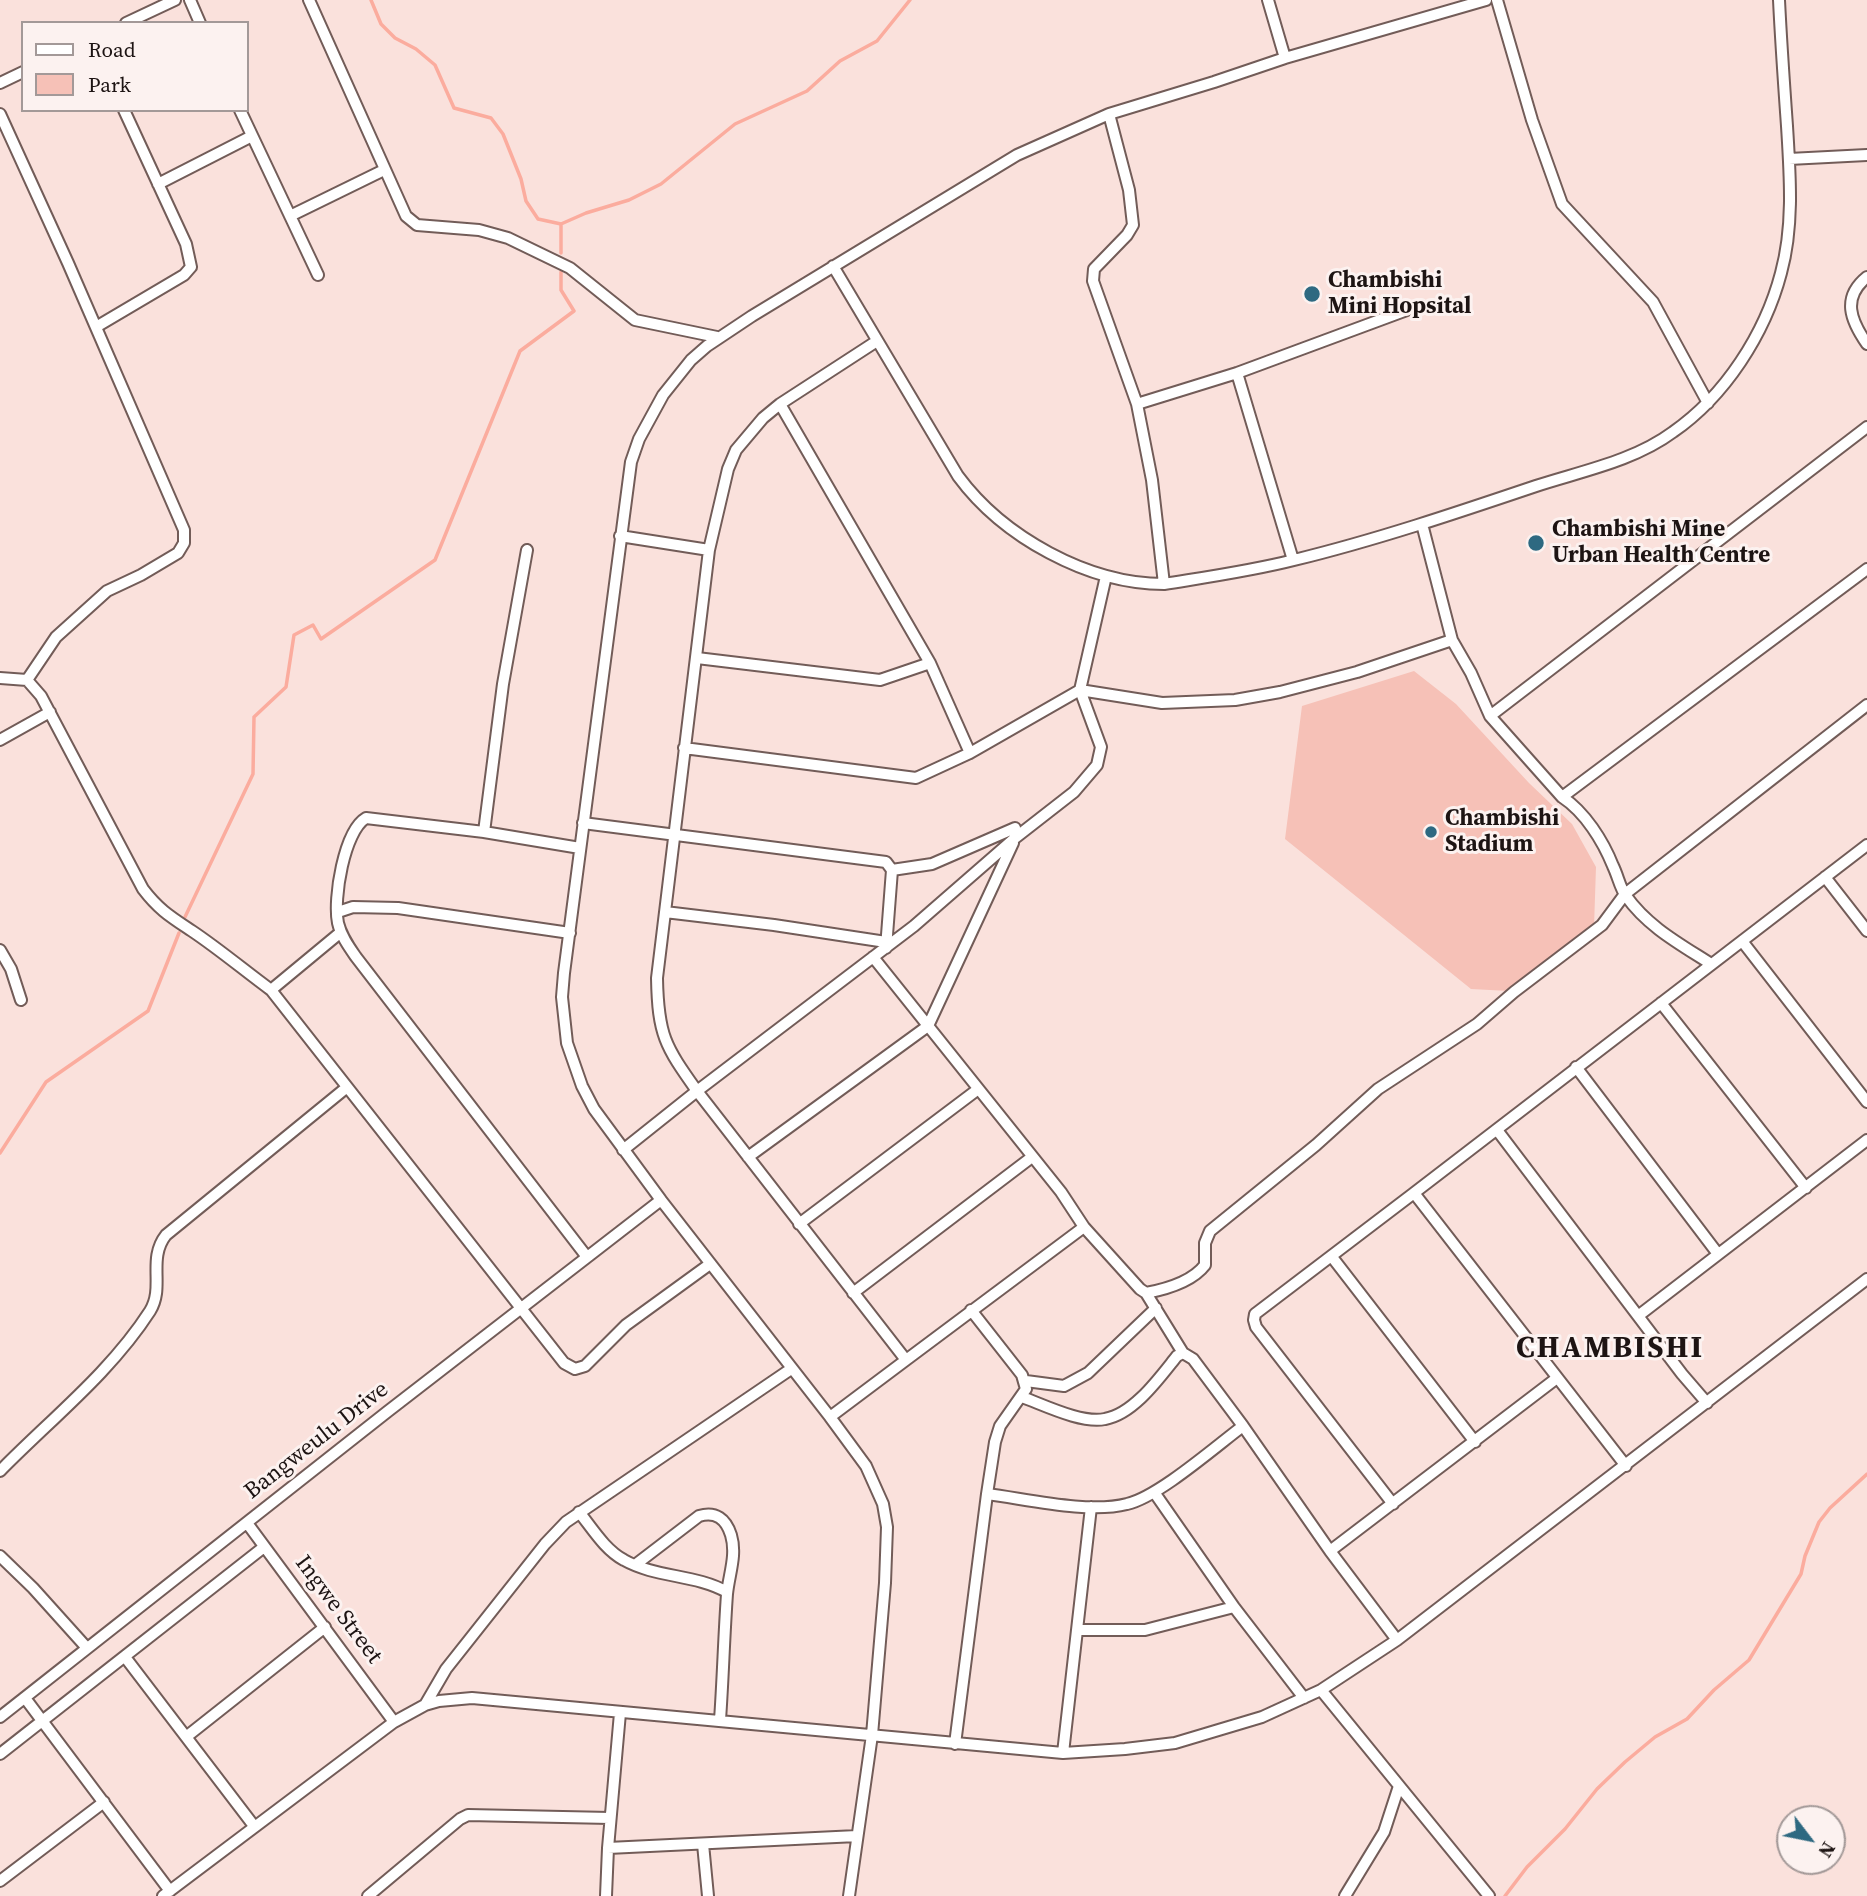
<!DOCTYPE html>
<style>
body{margin:0}
#map{position:relative;width:1867px;height:1896px;overflow:hidden;background:#fae1dc;font-family:"Source Serif 4",serif}
canvas{display:block}
.legend{position:absolute;left:21px;top:21px;width:228px;height:91px;box-sizing:border-box;background:#fcf2f0;border:2px solid #a39998;margin:0;padding:9px 12px;list-style:none;font-size:21px;color:#1d1413}
.legend li{display:flex;align-items:center;gap:14px;height:35px}
.legend b{width:35px;border:2px solid #a39998}
.north{position:absolute;left:1776px;top:1805px;width:70px;height:70px;box-sizing:border-box;background:#fcf2f0;border:2px solid #a39998;border-radius:50%;rotate:122deg;font-size:19px;font-weight:700;line-height:28px;text-align:center;color:#1d1413}
.north::after{content:'';display:block;margin:auto;width:24px;height:32px;background:#2e6981;clip-path:polygon(50% 0,100% 100%,50% 72%,0 100%)}
</style>
<div id="map">
<canvas width="1867" height="1896"></canvas>
<ul class="legend">
<li><b style="height:9px;background:#fff"></b>Road</li>
<li><b style="height:19px;background:#f6c1b7"></b>Park</li>
</ul>
<div class="north">N</div>
</div>
<script>
const context = document.querySelector('canvas').getContext('2d');
context.lineJoin = 'round';
function fillPath(path, color) {
  context.fillStyle = color;
  context.fill(path, 'evenodd');
}
function stroke(path, color, width, dash) {
  context.strokeStyle = color;
  context.lineWidth = width;
  context.lineCap = dash ? 'butt' : 'round';
  context.setLineDash(dash || []);
  context.stroke(path);
}
function label(font, color, halo, rows, align = 'center') {
  context.font = font + ' "Source Serif 4",serif';
  context.lineWidth = 6;
  context.setLineDash([]);
  context.textBaseline = 'middle';
  context.strokeStyle = halo;
  context.fillStyle = color;
  for (const [text, x, y, turn = 0] of rows) {
    context.save();
    context.translate(x, y);
    context.rotate((+turn || 0) * Math.PI / 180);
    context.textAlign = isNaN(turn) ? turn : align;
    if (halo) context.strokeText(text, 0, 0);
    context.fillText(text, 0, 0);
    context.restore();
  }
}
fillPath(new Path2D(`
 M1414 671 1456 704 1529 783 1572 824 1596 867 1594 927 1509 991 1471 989 1285 839 1302 706Z`), '#f6c1b7');
stroke(new Path2D(`
 M371 0 381 24 395 38 416 49 435 65 454 108 491 118 503 134 521 179 526 201 538 219 561 224
 M561 253V224L586 213 629 200 661 184 735 124 807 91 840 61 877 41 910 0
 M185 917 253 774 254 717 286 687 294 635 313 625 321 639 435 560 520 351 574 311 561 290V272
 M0 1153 46 1082 148 1011 179 933
 M1505 1896 1527 1867 1565 1829 1597 1789 1625 1762 1655 1737 1687 1719 1714 1690 1749 1660 1801 1574 1805 1556 1819 1522 1830 1508 1867 1474`), '#fbac9e', 3.5);
const minor = new Path2D(`
 M190 0 200 23
 M309 0 406 216 417 225 479 230 508 238 570 268 635 320 717 337
 M1268 0 1285 58
 M1497 0 1532 120 1562 204 1653 302 1708 403
 M126 23 175 0
 M0 83 23 72
 M240 110 318 275
 M0 114 68 263 184 530V543L178 553 141 575 107 591 56 637 27 680
 M1109 114 1129 190 1133 225 1127 235 1094 269 1093 281 1137 404 1152 480 1164 584
 M1789 159 1867 155
 M158 184 252 136
 M290 216 384 170
 M833 266 958 476C1003 537 1088 584 1164 584 1207 577 1251 571 1294 560 1376 540 1456 513 1536 486 1582 471 1634 461 1673 432 1725 396 1765 334 1781 273 1794 226 1790 175 1787 126 1784 84 1781 42 1779 0
 M1867 277C1841 298 1851 321 1867 344
 M96 327 184 275 191 267 186 244 124 110
 M1237 373 1293 560
 M780 404 930 663 970 753
 M1137 404 1237 373 1407 310
 M1422 524 1452 640 1471 673 1490 716 1562 797C1585 812 1603 841 1613 866 1618 876 1620 888 1626 896 1648 927 1680 944 1711 964
 M620 536 709 550
 M697 658 880 680 930 663
 M0 678 27 680 41 696 143 889C159 910 171 917 192 931 219 949 245 971 271 990
 M1490 716 1867 427
 M0 740 50 712
 M684 748 916 778 970 753 1080 690 1162 703 1235 700 1280 692 1357 672 1452 640
 M1562 797 1867 569
 M583 823 886 862 892 870 886 948
 M484 832 503 684 527 550
 M580 848 484 832 366 818C344 831 333 899 338 923 341 936 349 947 356 957L587 1257
 M892 870 932 864 1015 828
 M1825 877 1867 931
 M338 912 353 907 398 908 570 933
 M665 912 774 925 886 942
 M341 932 271 990 564 1363 575 1369 585 1366 626 1325 710 1264
 M1742 941 1867 1102
 M0 950 11 969 21 1000
 M873 957 1061 1192 1084 1227 906 1360
 M1661 1003 1806 1188
 M1576 1067 1718 1254
 M1497 1130 1682 1374 1707 1403
 M623 1150 697 1091 914 926 1015 838 1074 792 1097 765 1101 747 1080 690 1106 576
 M748 1157 928 1026 1013 843
 M799 1224 977 1090
 M1084 1227 1140 1289 1146 1293C1167 1289 1192 1282 1205 1265V1243L1210 1231 1316 1145 1378 1089 1477 1024 1514 992 1602 925 1625 894 1867 705
 M1332 1257 1475 1442
 M853 1293 1032 1157
 M1146 1293 1183 1353 1193 1359 1243 1426
 M971 1310 1022 1375 1026 1389 1000 1426 995 1442 987 1494
 M1638 1316 1867 1140
 M1026 1381 1064 1386 1088 1373 1156 1308
 M1022 1397C1044 1405 1082 1424 1105 1419 1134 1414 1160 1377 1177 1356L1183 1353
 M830 1417 906 1360 697 1091C665 1046 658 1035 657 978L709 550 728 469 736 450 763 418 780 404 877 341
 M1626 1466 1414 1193 1867 845
 M0 1471C51 1419 110 1373 150 1311 165 1287 147 1259 166 1235L346 1088
 M1154 1492 1234 1607 1304 1698
 M1393 1504 1256 1327 1254 1320 1255 1314 1414 1193
 M579 1512C592 1528 605 1550 624 1560 656 1578 695 1574 727 1592
 M247 1523 394 1722
 M1330 1551 1557 1378
 M0 1556 33 1588 87 1648
 M635 1565 699 1516C716 1511 726 1519 731 1535 737 1555 729 1574 727 1594 724 1636 723 1678 720 1720
 M1077 1630 1091 1507
 M125 1657 254 1826
 M1321 1690 1489 1896
 M25 1698 170 1891
 M425 1705 446 1669 545 1544 566 1522 791 1369
 M0 1717 387 1412 661 1200
 M186 1737 325 1627
 M955 1744 987 1494C1027 1499 1088 1514 1127 1504 1158 1497 1215 1447 1243 1426L1330 1551 1397 1640
 M1063 1753 1077 1630H1145L1234 1607
 M0 1754 264 1547
 M703 1844 708 1896
 M608 1848 620 1713
 M0 1881 104 1802
 M163 1896 394 1722 425 1705 439 1701 472 1698 1063 1753 1125 1749 1175 1743 1262 1717 1321 1690 1397 1640 1867 1279
 M368 1896 460 1819 468 1815 610 1818
 M606 1896 608 1848 857 1836
 M849 1896 872 1735 885 1583 887 1527 883 1504 866 1466 830 1417 661 1200 594 1109 582 1086 567 1043 562 997 564 973 631 462 639 439 663 395 691 360 707 346 752 316 1017 155 1109 114 1214 82 1285 58 1486 0
 M1345 1896 1384 1832 1399 1786`);
stroke(minor, '#725c58', 14);
stroke(minor, '#fff', 10);
for (const [x, y, r, color] of [
 [1312,294,9,"#2e6981"],
 [1536,543,9,"#2e6981"],
 [1431,832,7,"#2e6981"]
]) {
  const dot = new Path2D();
  dot.arc(x, y, r, 0, 2 * Math.PI);
  context.fillStyle = color;
  context.fill(dot);
  stroke(dot, '#fcf2f0', 2.5);
}
label('bold 23px', '#1d1413', '#fcf2f0', [
 ["Chambishi",1328,281],
 ["Mini Hopsital",1328,307],
 ["Chambishi Mine",1552,530],
 ["Urban Health Centre",1552,556],
 ["Chambishi",1445,819],
 ["Stadium",1445,845]
], 'left');
label('23px', '#1d1413', '#fcf2f0', [
 ["Bangweulu Drive",317,1441,-38],
 ["Ingwe Street",338,1610,53]
]);
context.letterSpacing = '2px';
label('bold 30px', '#1d1413', '#fcf2f0', [
 ["CHAMBISHI",1610,1349]
]);
context.letterSpacing = '0px';
</script>
